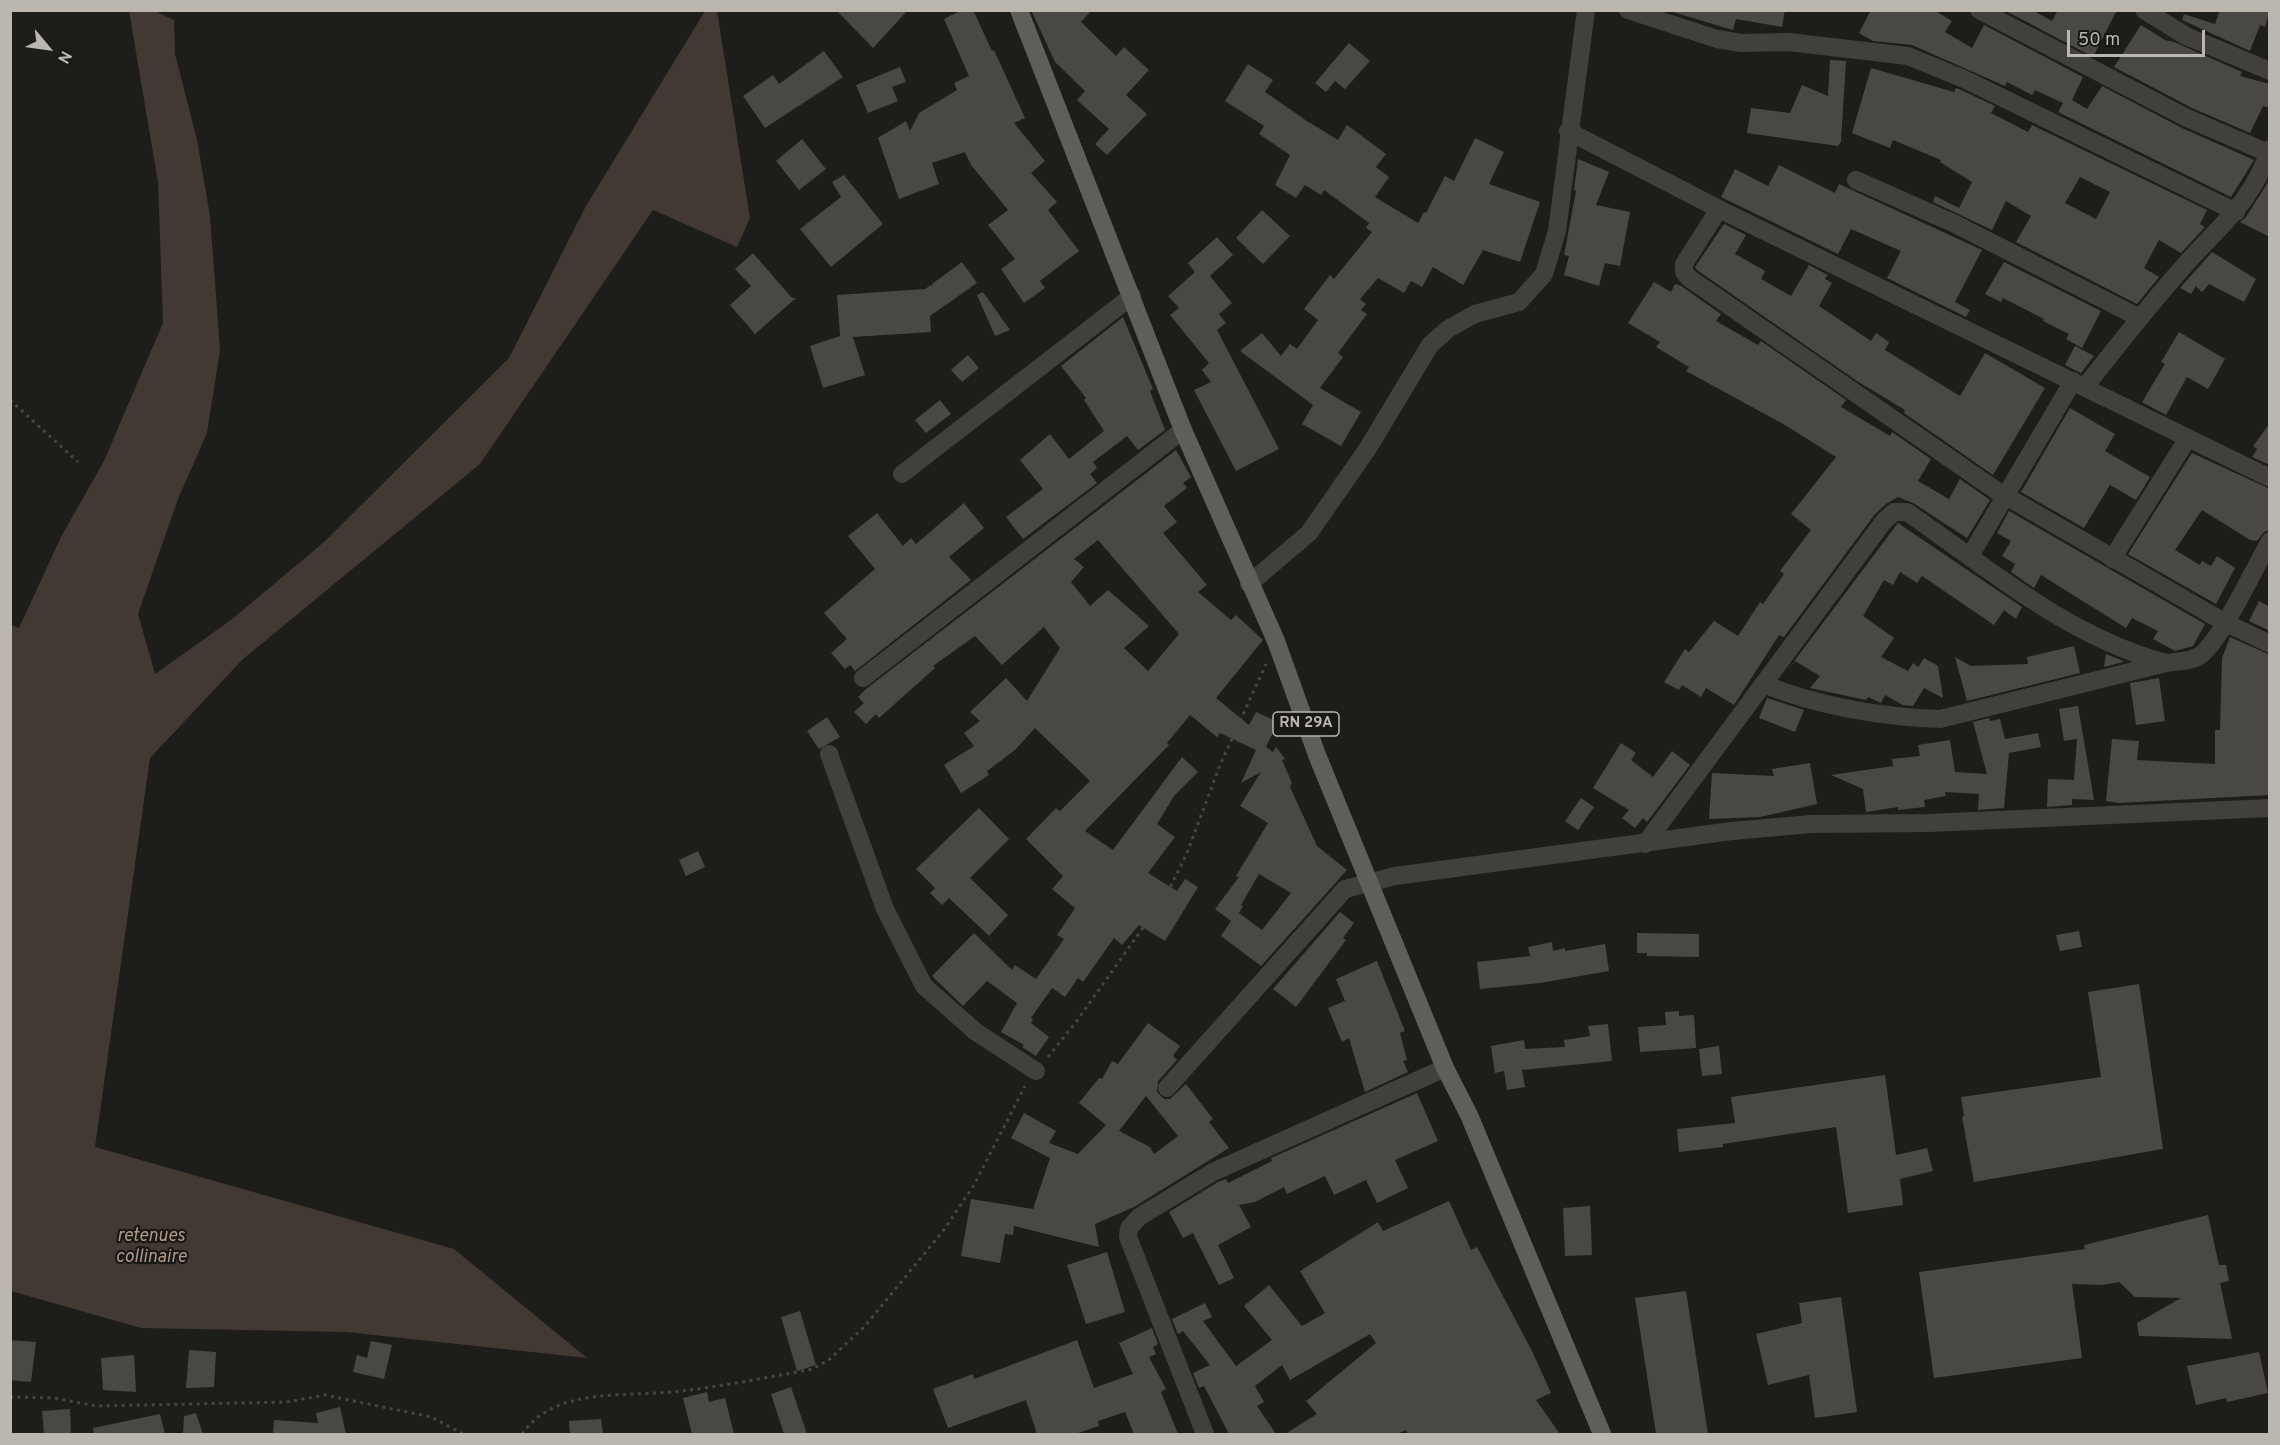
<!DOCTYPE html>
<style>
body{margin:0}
#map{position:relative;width:2280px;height:1445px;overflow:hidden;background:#1d1d1a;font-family:Overpass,sans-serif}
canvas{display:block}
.frame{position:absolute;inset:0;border:12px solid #bbb6ae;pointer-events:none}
.north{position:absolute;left:18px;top:18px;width:60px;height:60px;-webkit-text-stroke:4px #181815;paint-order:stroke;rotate:119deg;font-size:16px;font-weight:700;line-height:24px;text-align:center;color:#bbb6ae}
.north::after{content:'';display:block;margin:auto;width:21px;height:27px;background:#bbb6ae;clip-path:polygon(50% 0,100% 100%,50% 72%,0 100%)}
.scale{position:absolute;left:2067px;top:30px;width:138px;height:27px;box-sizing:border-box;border:3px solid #bbb6ae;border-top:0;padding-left:8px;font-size:18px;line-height:21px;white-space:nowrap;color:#bbb6ae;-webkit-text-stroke:4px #181815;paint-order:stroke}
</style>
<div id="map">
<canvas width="2280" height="1445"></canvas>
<div class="frame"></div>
<div class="north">N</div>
<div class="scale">50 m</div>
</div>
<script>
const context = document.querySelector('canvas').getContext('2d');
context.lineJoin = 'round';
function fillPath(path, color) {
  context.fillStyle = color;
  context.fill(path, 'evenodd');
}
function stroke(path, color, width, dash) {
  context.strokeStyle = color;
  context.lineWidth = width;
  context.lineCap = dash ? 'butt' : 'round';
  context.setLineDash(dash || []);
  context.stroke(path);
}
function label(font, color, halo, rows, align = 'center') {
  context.font = font + ' Overpass,sans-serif';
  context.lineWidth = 4.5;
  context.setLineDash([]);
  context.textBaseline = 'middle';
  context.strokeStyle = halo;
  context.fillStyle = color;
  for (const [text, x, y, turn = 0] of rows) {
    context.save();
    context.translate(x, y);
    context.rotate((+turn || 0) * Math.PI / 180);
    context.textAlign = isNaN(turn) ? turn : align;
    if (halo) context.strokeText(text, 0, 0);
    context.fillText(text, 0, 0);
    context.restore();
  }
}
fillPath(new Path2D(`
 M129 11H155L174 20 175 54 197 140 210 216 220 350 207 433 178 499 138 614 155 674 231 620 324 542 509 358 586 206 705 11H717L750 218 737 247 653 210 480 464 243 659 150 758 95 1147 454 1249 587 1358 346 1332 141 1328 11 1291V625L19 628 61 537 104 461 163 323 158 182Z`), '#423933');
fillPath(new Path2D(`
 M836 10H908L873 48Z
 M962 10H973L992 51 994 50 1025 118 1014 123 1045 161 1031 173 1057 202 1048 210 1079 251 1040 281 1045 288 1024 303 1001 269 1015 259 988 225 1008 210 971 165 965 152 932 163 939 184 899 199 878 138 906 121 910 131 919 113 957 90 954 83 969 76 944 19Z
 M1031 10H1092L1081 22 1116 56 1124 47 1149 70 1126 95 1147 114 1107 155 1095 144 1109 129 1077 100 1085 91 1055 62Z
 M1666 10H1785L1782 27 1736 19 1733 30Z
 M1871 10H1934L1952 21 1945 32 1972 48 1984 25 2083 77 2072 100 2087 109 2102 86 2182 128 2254 160 2231 197 2058 112 2063 103 2035 90 2032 95 2007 82 2005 86 1912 45 1873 41 1859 33Z
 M2004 10H2032L2052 21 2058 10H2117L2093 57Z
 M2220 10H2270L2265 27 2260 25 2250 51 2182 20 2184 14 2215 24Z
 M2141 25 2165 40 2174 42 2242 72 2240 76 2270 84V108L2263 106 2250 133 2192 108 2114 67Z
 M1349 43 1370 61 1345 89 1335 81 1326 92 1315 83Z
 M824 51 843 77 765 128 743 96 773 75 779 84Z
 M1830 60 1846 61 1841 142 1838 146 1747 133 1751 108 1790 113 1802 85 1828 96Z
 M1248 64 1273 80 1265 92 1307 121 1338 140 1347 125 1386 154 1376 167 1389 177 1375 197 1418 223 1424 212 1426 213 1445 176 1454 181 1475 138 1504 152 1489 184 1540 202 1520 262 1483 250 1463 285 1433 267 1422 287 1411 281 1404 293 1378 278 1360 299 1366 304 1361 310 1367 314 1338 353 1343 357 1320 388 1361 412 1341 446 1302 424 1313 405 1240 351 1262 333 1281 356 1290 344 1297 349 1318 320 1304 309 1330 275 1334 279 1372 232 1366 228 1369 223 1324 190 1321 195 1305 185 1296 198 1275 185 1290 155 1259 134 1264 126 1225 101Z
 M900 67 906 82 892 87 898 101 868 113 856 85Z
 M1871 68 1954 92 1956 88 1959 89 1995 106 1991 113 2028 132 2032 125 2207 210 2200 224 2205 227 2181 253 2159 240 2144 268 2159 277 2137 304 2016 242 2031 216 2006 201 1992 230 1933 202 1935 196 1959 208 1972 182 1940 162 1941 160 1893 140 1890 148 1852 133ZM2080 177 2110 192 2096 219 2065 203Z
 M802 139 826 169 799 190 776 161Z
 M1578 159 1609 172 1596 205 1630 212 1620 266 1605 263 1599 286 1564 275 1569 256 1564 255 1576 191 1574 190Z
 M1779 165 1835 193 1839 184 1982 250 1955 302 1970 310 1966 317 1887 278 1901 251 1851 229 1838 254 1721 197 1735 169 1768 186Z
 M844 175 883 224 831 267 800 229 841 197 832 182Z
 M2270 179V237L2240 222 2246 217Z
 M1262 210 1290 236 1263 264 1236 238Z
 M1724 224 1746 235 1735 254 1765 271 1761 279 1791 296 1809 265 1828 275 1825 279 1832 283 1819 306 1871 341 1876 333 1889 342 1885 350 1960 396 1985 353 2045 388 1993 475 1904 413 1905 410 1857 381 1697 270 1695 267Z
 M1217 237 1233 255 1210 276 1232 303 1219 314 1226 323 1217 330 1279 449 1236 471 1194 390 1211 382 1202 370 1209 363 1170 315 1179 308 1168 296 1195 272 1188 263Z
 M2212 252 2256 279 2244 302 2209 284 2202 292 2196 286 2191 294 2180 288Z
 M753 253 792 298H796L755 334 730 305 751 286 735 269Z
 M962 262 977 283 930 316 931 332 853 337 865 375 823 388 810 346 840 336 837 295 925 289 931 285 933 287 932 284Z
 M2004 262 2101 311 2082 348 2066 339 2069 334 2043 321 2044 319 2003 298 2001 302 1985 294Z
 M1654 282 1671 292 1675 284 1681 286 1721 314 1716 321 1758 345 1761 341 1846 400 1841 407 1890 436 1892 432 1931 459 1918 481 1949 499 1960 479 1990 500 1967 538 1913 503 1898 497 1886 504 1875 514 1784 637 1779 635 1734 705 1706 688 1701 697 1682 685 1679 690 1664 682 1685 649 1689 652 1714 621 1738 636 1760 602 1763 604 1784 574 1780 571 1811 530 1791 514 1836 457 1785 425 1686 371 1689 367 1656 347 1660 342 1628 323Z
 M983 292 1010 330 995 336 977 295Z
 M1123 317 1153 389 1150 391 1165 430 1138 450 1127 436 1093 462 1097 468 1090 474 1097 483 1023 539 1006 517 1043 489 1020 460 1050 434 1069 459 1104 431 1084 400 1086 398 1061 366Z
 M2179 332 2225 359 2208 389 2187 377 2166 415 2142 402 2165 364 2161 362Z
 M2075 346 2094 356 2081 373 2065 365Z
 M968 355 979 368 962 382 951 370Z
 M940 400 951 414 926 433 915 420Z
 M2070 408 2115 434 2105 451 2150 477 2136 500 2110 485 2084 528 2021 492Z
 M2270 423V465L2252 457 2257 449 2253 446Z
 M1176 450 1191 477 1183 483 1187 488 1164 506 1177 522 1163 533 1207 585 1198 592 1231 620 1236 615 1263 640 1216 698 1249 725 1256 712 1278 722 1266 747 1273 752 1276 747 1285 759 1282 760 1292 783 1290 787 1317 846 1347 870 1261 966 1221 936 1231 921 1215 909 1239 877 1236 876 1268 823 1240 806 1261 772 1241 783 1256 750 1220 733 1217 737 1190 715 1167 743 1169 745 1085 831 1113 850 1182 757 1198 772 1174 796 1157 824 1175 837 1148 873 1177 891 1185 879 1198 887 1165 941 1139 925 1122 945 1114 938 1083 982 1078 978 1065 997 1052 988 1031 1018 1033 1019 1031 1023 1049 1037 1036 1056 1022 1047 1024 1045 1001 1032 1017 1003 987 981 963 1006 932 976 974 933 1012 970 1015 965 1036 979 1064 939 1057 935 1075 908 1052 889 1063 876 1026 839 1056 808 1060 811 1090 781 1035 728 1015 750 987 771 989 775 961 793 944 765 974 746 964 733 980 721 970 712 1006 678 1027 701 1060 648 1044 627 1002 665 975 636 933 666 935 668 879 718 876 714 866 724 854 712 864 703 858 697 866 689ZM1098 540 1179 634 1148 671 1124 648 1149 626 1108 590 1090 606 1071 582 1084 567 1074 559ZM1259 874 1291 893 1262 930 1239 913 1243 906 1241 905Z
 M2192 453 2270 489V530L2264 532 2257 541 2250 540 2202 510 2175 550 2200 565 2202 561 2211 566 2217 556 2235 568 2216 604 2128 554Z
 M964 503 984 528 949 557 971 580 855 671 850 665 845 669 831 653 847 639 824 613 875 569 848 536 877 513 903 546 911 538 916 544Z
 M2009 511 2205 624 2193 646 2175 651 2153 639 2158 631 2132 618 2126 628 2041 575 2034 588 2011 572 2015 564 2002 556 2011 541 1997 533Z
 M1898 523 2022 607 2016 619 2004 610 1994 625 1922 576 1917 583 1900 572 1893 585 1884 580 1863 616 1894 638 1881 657 1908 671 1913 663 1918 667 1924 658 1938 666 1943 698 1924 688 1913 706 1903 705 1885 695 1881 703 1868 697 1866 700 1810 688 1820 676 1795 661 1786 672Z
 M2259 601 2270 607V631L2249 621Z
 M2230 637 2270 655V795L2119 803 2106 801 2112 739 2139 741 2137 760 2215 764V730H2220L2222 658Z
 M2074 646 2080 673 1967 701 1955 657 1971 666 2028 664 2027 657Z
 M2106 654 2123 661V662L2104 667Z
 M2159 678 2165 721 2136 725 2130 683Z
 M1767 698 1804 710 1795 732 1759 718Z
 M2078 706 2094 800 2072 799V805L2047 807 2048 779 2074 780 2077 739 2064 741 2059 709Z
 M827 717 840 737 819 749 807 731Z
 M1989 718 1990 721 2000 719 2005 739 2038 733 2041 747 2009 753 2004 808 1978 810 1979 794 1945 792 1946 796 1924 800 1925 807 1898 810V807L1866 812 1863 789 1831 775 1893 766 1892 759 1920 756 1918 745 1950 740 1955 772 1987 774 1973 722Z
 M1621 743 1636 753 1631 760 1653 777 1672 751 1690 765 1647 822 1643 818 1635 828 1622 818 1629 810 1593 788Z
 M1810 763 1817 804 1760 817 1709 819 1712 773 1774 776 1772 769Z
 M1581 798 1594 807 1578 830 1565 821Z
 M979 808 1009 839 970 878 1008 915 989 936 949 898 942 905 930 893 935 888 916 869Z
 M698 851 705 867 686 876 679 860Z
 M1340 912 1354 923 1343 938 1346 940 1296 1007 1273 989Z
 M2079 931 2082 947 2060 951 2056 935Z
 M1637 933 1699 934V957L1647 956V953H1637Z
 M1552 942 1553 951 1565 948V951L1605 944 1609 971 1540 983 1480 989 1477 962 1530 956 1528 947Z
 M1377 961 1405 1031 1400 1033 1407 1060 1403 1061 1408 1072 1365 1092 1349 1038 1342 1042 1328 1008 1345 1001 1336 979Z
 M2139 984 2163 1149 1974 1182 1962 1117 1964 1116 1961 1097 2101 1077 2088 992Z
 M1679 1011V1016L1694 1015 1696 1048 1640 1052 1638 1027 1666 1025 1665 1012Z
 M1148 1023 1180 1046 1173 1056 1177 1060 1158 1081 1157 1092 1164 1099H1170L1186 1084 1213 1119 1209 1122 1229 1148 1134 1207 1095 1224 1099 1247 1014 1226 1013 1235 1005 1234 1000 1263 961 1256 971 1199 1033 1209 1050 1158 1011 1138 1024 1113 1056 1131 1049 1143 1078 1154 1106 1125 1079 1103 1099 1078 1102 1079 1112 1061 1118 1064ZM1146 1096 1178 1136 1154 1154 1150 1147 1119 1131Z
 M1608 1024 1612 1061 1522 1070 1525 1087 1507 1090 1504 1071 1495 1073 1491 1046 1524 1040 1525 1049 1565 1047 1564 1040 1590 1036 1588 1026Z
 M1719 1046 1722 1074 1702 1076 1699 1049Z
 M1885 1075 1896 1155 1927 1148 1933 1171 1900 1179 1903 1205 1848 1213 1836 1127 1723 1144V1147L1679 1152 1677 1129 1735 1123 1731 1097Z
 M1417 1093 1438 1141 1395 1160 1408 1188 1377 1203 1366 1180 1334 1195 1325 1176 1287 1194 1284 1187 1255 1202 1239 1205 1251 1227 1218 1245 1234 1278 1219 1285 1193 1233 1183 1238 1169 1212 1218 1182 1226 1179 1228 1183 1272 1161 1271 1158Z
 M1449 1201 1471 1250 1477 1247 1532 1351 1551 1393 1536 1400 1560 1434H1408L1406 1430 1396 1434H1285L1317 1414 1306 1401 1376 1343 1370 1334 1290 1380 1282 1365 1255 1386 1264 1402 1257 1406 1276 1434H1229L1204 1386 1199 1388 1193 1373 1210 1365 1183 1331 1178 1334 1172 1319 1205 1303 1212 1317 1203 1321 1236 1366 1272 1340 1244 1306 1269 1285 1302 1326 1325 1313 1300 1271 1378 1222 1383 1231Z
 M1590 1206 1592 1255 1565 1256 1563 1208Z
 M2208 1215 2219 1265H2226L2229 1281 2220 1283 2232 1339 2139 1336 2137 1323 2181 1298 2135 1297 2119 1282 2102 1285 2072 1284 2082 1358 1934 1378 1919 1272 2085 1249 2084 1245Z
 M1107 1252 1125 1312 1086 1324 1067 1265Z
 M1686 1291 1708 1434H1656L1635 1298Z
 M1841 1297 1857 1412 1815 1418 1809 1375 1768 1385 1756 1334 1802 1323 1799 1303Z
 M800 1311 816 1365 797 1371 781 1317Z
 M1152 1328 1158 1344 1153 1347 1156 1354 1149 1357 1166 1389 1161 1392 1178 1434H1134L1125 1412 1098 1421 1099 1426 1075 1434H1037L1026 1400 948 1428 933 1389 973 1374 974 1379 1077 1340 1094 1388 1133 1374 1119 1343Z
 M10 1340 36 1342 31 1382 10 1380Z
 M371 1341 392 1345 384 1379 353 1372 357 1355 367 1358Z
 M189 1350 216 1352 214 1387 186 1388Z
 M2259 1352 2268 1393 2227 1402 2226 1398 2196 1405 2187 1366Z
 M134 1355 136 1392 103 1390 101 1358Z
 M791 1387 807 1434H784L771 1394Z
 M707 1392 709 1402 725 1398 734 1434H692L683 1398Z
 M340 1407 346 1434H273L274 1420 318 1423 316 1413Z
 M70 1409 71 1434H44L42 1411Z
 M196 1413 203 1434H183L184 1416Z
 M160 1414 165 1434H94L93 1428Z
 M601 1419 603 1434H570L569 1421Z`), '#4a4845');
stroke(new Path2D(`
 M10 400 78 462
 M1048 1057 1076 1022 1167 894 1187 853 1220 765 1266 664
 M10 1397 54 1398 96 1406 287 1402 325 1395 431 1417 463 1434
 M522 1434C556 1385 629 1398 681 1391 725 1386 769 1377 813 1369L830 1359 865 1326 943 1231 974 1185 1025 1086`), '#484642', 3, [3, 4.5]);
stroke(new Path2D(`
 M1628 10 1717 39 1741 43 1789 42 1908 56 1964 79 2236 212
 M1979 10 2187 118 2268 153
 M2144 10 2186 36 2270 71
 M1568 131 1719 209 2270 478
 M1856 180 1953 223 2140 318
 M1719 209 1684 264V272L1689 278 1997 491 2224 622 2270 644
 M2085 387C2117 346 2149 305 2184 266 2220 225 2251 204 2270 149
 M902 474 1132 296
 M1970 556 2073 381
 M2112 559 2188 438
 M1249 584 1309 533 1368 448 1430 345 1448 329 1475 314 1519 302 1544 274 1557 231 1586 10
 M863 678 1183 430
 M1763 684C1817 706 1881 717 1940 719L2166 663C2178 661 2193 662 2202 654 2225 633 2253 570 2270 541
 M829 754 885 909 924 986 976 1032 1036 1071
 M1645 844 1884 521 1894 512H1907C1988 568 2068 637 2166 663
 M1167 1088 1345 889 1395 876 1732 831 1811 824 1929 823 2270 808
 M1205 1434 1128 1237 1129 1228 1139 1217 1213 1172 1445 1068`), '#41403c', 18);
stroke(new Path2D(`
 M1019 10 1183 430 1276 641 1317 755 1445 1068 1469 1115 1602 1434`), '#605e58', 18);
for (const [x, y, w] of [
 [1306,724,66]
]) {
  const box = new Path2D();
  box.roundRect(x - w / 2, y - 12, w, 24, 4.5);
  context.fillStyle = '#181815';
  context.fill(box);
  stroke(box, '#bbb6ae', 1.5);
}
label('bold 15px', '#bbb6ae', null, [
 ["RN 29A",1306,724]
]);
label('italic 18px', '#b39a88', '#181815', [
 ["retenues",151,1237],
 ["collinaire",151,1258]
]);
</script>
